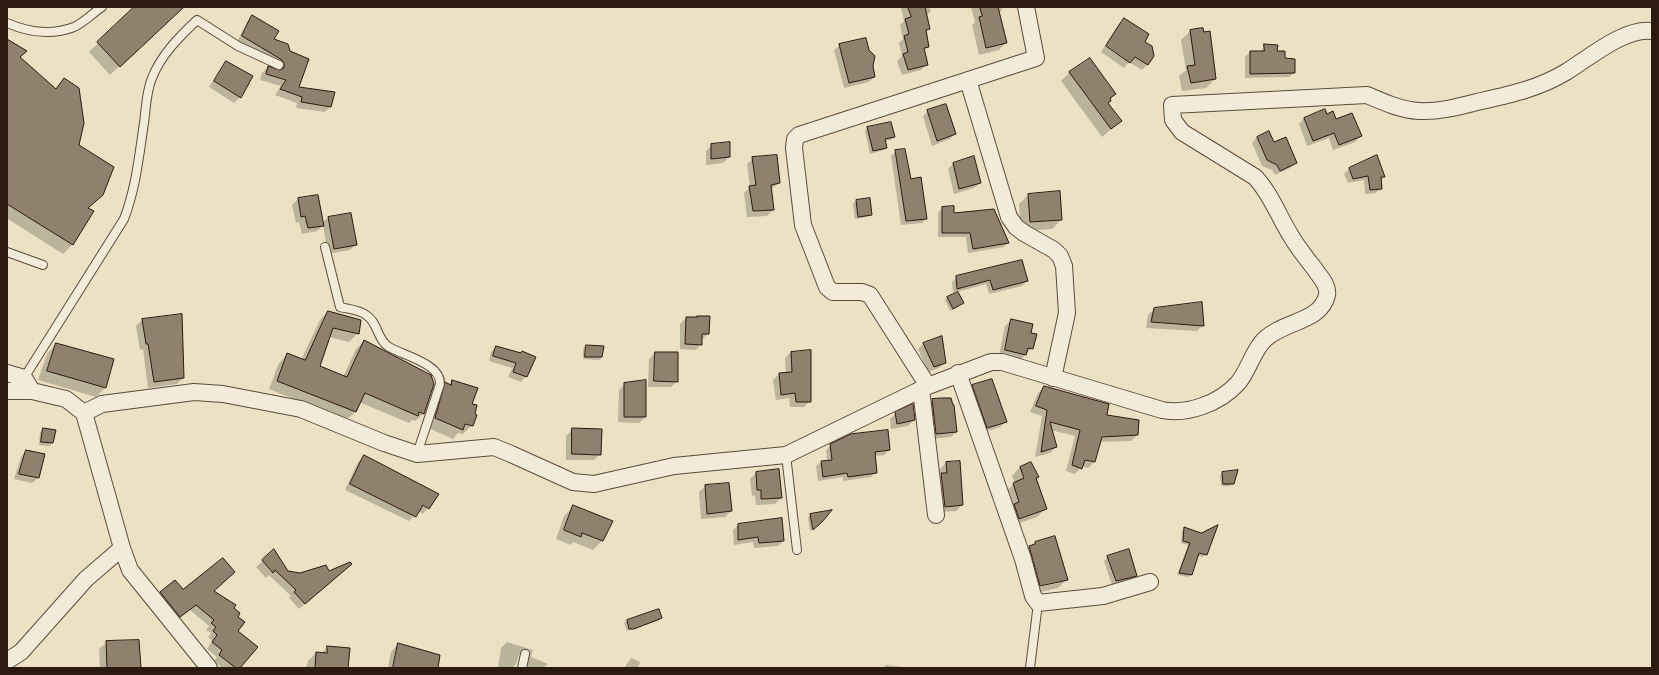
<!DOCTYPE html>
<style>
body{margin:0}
#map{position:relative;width:1659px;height:675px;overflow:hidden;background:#ece0c5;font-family:"Sorts Mill Goudy",serif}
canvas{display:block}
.frame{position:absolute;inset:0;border:8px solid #2c190f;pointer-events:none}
</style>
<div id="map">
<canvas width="1659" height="675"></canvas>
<div class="frame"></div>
</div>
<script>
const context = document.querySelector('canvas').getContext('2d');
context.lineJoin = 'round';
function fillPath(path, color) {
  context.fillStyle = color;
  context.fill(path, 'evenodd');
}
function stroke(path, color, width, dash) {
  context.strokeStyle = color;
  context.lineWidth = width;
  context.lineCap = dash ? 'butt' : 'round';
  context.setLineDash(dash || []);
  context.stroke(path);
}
fillPath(new Path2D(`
 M135 7H186L178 11 110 75 89 52Z
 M929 7 931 11 926 16 929 29 925 33 928 47 924 51 927 64 921 70 902 75 897 61 902 56 899 43 903 39 900 25 904 21 901 8Z
 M971 7H1001L1002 10 999 13 1006 42 999 50 979 55 972 25 975 22Z
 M252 16 272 40 297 88 331 106 325 112 296 108 297 103 275 95 281 86 260 80 262 73 268 67 279 71 278 67 237 42 247 22Z
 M1124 19 1144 42 1148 64 1142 70 1129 62 1124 68 1101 52 1118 25Z
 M1202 29 1215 79 1206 88 1182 91 1179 76 1186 70 1181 40 1190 31Z
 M7 40 18 57 55 89 64 80 78 146 87 208 93 212 72 245 63 254 8 219 7 227Z
 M840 45 871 66 874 77 869 82 844 88 834 50Z
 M1265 45 1284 59 1294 73 1289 77 1245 78V57L1250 52H1260Z
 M1090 59 1115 94 1107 103 1121 121 1102 137 1061 81 1069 73Z
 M227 62 240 97 234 103 209 87 221 68Z
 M928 111 955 133 950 139 932 146 923 116Z
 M1326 115 1335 121 1361 136 1355 142 1333 150 1329 138 1307 146 1299 124 1304 118Z
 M868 128 894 137 891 140 885 141 886 147 884 150 870 154 865 131Z
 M1257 137 1274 144 1296 162 1290 168 1275 175 1272 170 1262 166 1252 143Z
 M712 145 729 157 723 163 706 165V151Z
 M896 151 926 218 922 223 901 225 891 156Z
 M1377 156 1384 177 1380 181 1381 188 1376 193 1365 194 1364 180 1348 183 1344 174 1349 169Z
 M973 157 980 183 974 188 954 194 948 169 953 164Z
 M753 158 779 183 770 190 773 210 767 216 747 217 744 193 750 187 747 164Z
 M1059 192 1061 220 1052 229 1021 231 1019 204 1028 195Z
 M298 199 322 223 328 218 356 244 350 250 328 254 323 226 317 231 302 234 299 222 296 223 292 205Z
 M869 199 871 214 868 217 855 219 853 204 856 201Z
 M942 208 953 215 1008 242 1004 247 968 253 966 237H938V213Z
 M957 277 1027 281 1022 286 989 294 986 284 953 293 952 282Z
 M947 298 963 303 950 311 945 300Z
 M1154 309 1203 325 1197 331 1146 328 1148 315Z
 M328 312 358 333 349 342 329 337 319 366 343 377 356 349 364 341 429 375 433 384 424 413 415 421 412 420 409 423 359 402 355 412 346 420 269 389 279 363 288 354 301 360 320 320Z
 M686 318 708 334 701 340V344L696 350 680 349V324Z
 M142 320 183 378 177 384 148 388 143 349 140 350 136 326Z
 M1011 320 1030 334 1032 348 1019 361 999 356 1005 326Z
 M924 343 945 362 939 368 928 372 918 349Z
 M56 344 105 388 96 397 38 380 47 354Z
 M586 346 602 357 599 360 583 359V349Z
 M496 347 520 354 522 352 526 376 521 382 508 377 512 368 489 361 491 352Z
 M810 351V401L804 407H790L789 398 776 400 773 380 779 374H786L785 358 791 352Z
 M655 353 677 381 671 387H648L649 359Z
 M453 381 471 405 472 425 463 434 458 433 453 439 426 427 436 392 445 383 449 385Z
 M625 384 645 417 639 423 618 422 619 390Z
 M973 386 1006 421 1000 427 981 433 967 392Z
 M1044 387 1106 416 1137 435 1131 441 1099 442 1094 462 1088 468 1082 466 1075 474 1066 471 1075 436 1051 430 1056 447 1050 453 1035 457 1042 416 1030 412 1038 393Z
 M932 400 956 432 951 437 931 439 927 406Z
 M896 413 914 420 908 426 891 429 890 419Z
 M43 429 52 443 50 446 39 445 40 432Z
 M572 430 600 454 594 460H566V436Z
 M831 445 889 450 884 455 874 456 876 472 871 477 843 481V477L818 481 816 466 821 462 827 461 826 450Z
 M26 451 38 478 32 483 14 479 21 457Z
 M364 456 438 494 423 514 418 511 409 521 345 490 358 462Z
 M946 463 962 505 956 511 939 512 935 480 941 475 940 469Z
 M1020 467 1038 477 1036 479 1046 508 1037 517 1011 526 1005 492 1015 483 1012 476ZM1037 511V513L1015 521 1014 520Z
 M756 473 781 498 775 504 756 505 755 495 752 496 750 479Z
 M1222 473 1233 483 1230 486H1221L1220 476Z
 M705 486 731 511 725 517 701 519 699 492Z
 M573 507 611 522 602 541 593 550 573 542 571 545 556 539 564 516Z
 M811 515 818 525 810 531 808 517Z
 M781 519 783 541 778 546 754 548 753 542 734 545 733 530 738 525Z
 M1185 528 1206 554 1203 557 1197 556 1191 574 1188 577 1177 575 1188 545 1181 543 1182 530Z
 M1035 543 1067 579 1058 588 1032 594 1021 555ZM1058 581V583L1035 588V586Z
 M274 551 288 572 300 574 345 570 299 609 289 598 291 596 269 575 266 578 256 567Z
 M1108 557 1136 576 1132 580 1112 585 1104 561Z
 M175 582 183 590 213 591 232 609 236 617 239 668H223L214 661 217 657 207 649 212 641 208 637 211 633 206 630 209 626 190 610 174 623 155 599Z
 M658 610 661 618 658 621 627 631 624 623 627 620Z
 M107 642 140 668H100L99 649Z
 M507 642 533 650 531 657 548 664 543 668H523V655H519L516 664 512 668 498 667 501 648Z
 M398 644 437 668H388L391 652Z
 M327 647 347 668H306L308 661 316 653 321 654Z
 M631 658 640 662 638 668H624Z
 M886 665 910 668H883Z`), '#0003');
const building = new Path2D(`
 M134 7H184L120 67 97 42Z
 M908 7H925L930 29 926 30 929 47 924 48 928 65 908 70 903 54 908 52 904 36 909 34 905 19 911 17Z
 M980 7H998L1007 43 986 48 979 17 982 16Z
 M252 15 279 31 274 39 288 44 290 51 309 59 299 87 335 92 331 107 301 102 302 97 280 89 286 80 266 74 268 66 280 70 284 68V64L282 60 242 36Z
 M1124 18 1149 34 1145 42 1152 46 1154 56 1148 65 1135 57 1130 63 1106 46Z
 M1203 28 1204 32 1210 31 1216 79 1191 83 1187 66 1195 65 1190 30Z
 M866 38 869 50 875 56 873 66 875 77 849 83 839 44Z
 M7 39 27 51 20 57 56 89 64 78 79 88 84 123 79 145 114 167 103 195 88 208 94 211 73 245 7 204Z
 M1264 44 1278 45 1277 51H1285V58L1295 59V73L1250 74V51H1264Z
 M1090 58 1116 94 1110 98 1111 101 1108 103 1122 121 1111 129 1069 72Z
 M226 61 253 76 241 98 214 81Z
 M946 104 956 134 937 141 927 110Z
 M1325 109 1327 114 1333 111 1336 119 1352 113 1362 136 1339 145 1334 133 1313 141 1304 118Z
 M891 122 895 137 885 139 887 148 873 151 867 127Z
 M1269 131 1274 142 1286 137 1297 163 1280 171 1277 165 1267 160 1257 137Z
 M730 142V157L711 159V144Z
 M905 149 911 179 921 177 927 219 906 221 895 150Z
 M777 155 780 183 771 185 774 210 753 211 749 186 756 185 752 157Z
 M1377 155 1385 177H1381L1382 189 1370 190 1368 176 1353 179 1349 168Z
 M974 156 981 183 959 189 953 163Z
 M1060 191 1062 220 1030 222 1028 194Z
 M318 195 324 226 308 228 305 216 301 217 298 198Z
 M870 198 872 215 858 217 856 200Z
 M954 206V213L994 209 1009 243 973 249 970 233H942V207Z
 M351 213 357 245 334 249 328 217Z
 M1022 260 1028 281 993 290 990 280 957 289 956 276Z
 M958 292 964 303 953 309 947 297Z
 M1202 302 1204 326 1151 322 1154 308Z
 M328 311 361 320 359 334 333 328 320 366 347 377 364 340 431 375 434 384 424 414 419 412 418 416 365 393 356 412 277 381 287 353 305 360Z
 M182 314 184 378 154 382 148 344H146L142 319Z
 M697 316H710L709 334H702V345L685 344 686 317H697Z
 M1011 319 1033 324 1031 333 1037 334 1033 349 1028 348 1026 355 1005 350Z
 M942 336 946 363 934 367 923 343Z
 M56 343 114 359 106 388 47 371Z
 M586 345 604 346 602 357H585Z
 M496 346 521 353 522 351 536 357 527 377 513 372 516 363 493 356Z
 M811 350V402H796L795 393 781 395 779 373 792 372 791 352Z
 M655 352H678V382L654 381Z
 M992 379 1007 422 987 428 972 385Z
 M452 380 478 388 472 404 477 405 475 414 477 415 473 426 465 424 463 430 435 418 445 382 451 385Z
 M646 380V417H624V383Z
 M1044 386 1109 404 1107 415 1139 420 1138 435 1102 437 1095 462 1085 460 1082 469 1072 465 1080 430 1050 422 1057 447 1041 452 1047 410 1036 406Z
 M941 398H951L953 405H954L957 432 936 434 932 399Z
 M913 404 915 420 897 424 895 412Z
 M43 428 56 430 53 443 41 442Z
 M572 428 602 429 601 455 572 454Z
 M888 430 890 450 875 452 877 473 848 477 847 473 823 477 821 461 832 460 830 444 851 434Z
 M26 450 45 454 39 478 19 474Z
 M364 455 439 494 429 509 423 505 416 517 350 484Z
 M960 461 963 505 945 507 941 473H947L946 462Z
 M1031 462 1039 477 1036 478 1047 509 1019 519 1014 504 1019 502 1013 483 1024 478 1020 467Z
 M779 469 782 498 761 499V490H757L756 472Z
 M1238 470 1234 484H1223L1222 472Z
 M729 483 732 511 707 514 705 485Z
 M573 505 613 521 603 541 582 533 581 537 564 530Z
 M832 510 822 522 813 530 810 514Z
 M782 518 784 541 759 543 758 537 738 540V524Z
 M1218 525 1207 555 1199 553 1192 575 1179 573 1190 543 1183 541 1184 527 1201 533Z
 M1055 536 1068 580 1040 586 1029 546 1035 544V542Z
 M274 549 288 571 300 573 326 565 329 571 350 562 352 564 305 604 294 592 296 590 275 570 273 573 262 560Z
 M1129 549 1137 576 1116 581 1107 556Z
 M223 558 235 572 214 591 236 605 234 608 240 613 238 617 245 622 238 631 258 647 240 668H236L219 655 222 650 212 642 217 635 213 631 216 627 211 623 214 620 196 605 180 617 160 592 175 580 183 589Z
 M659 609 662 618 634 629H629L627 620Z
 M139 640 141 668H107L106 641Z
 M398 643 440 655 438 668H393Z
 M327 646 350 648 348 668H315L316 652 327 653Z`);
fillPath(building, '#90806e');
stroke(building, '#2c190f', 1);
const lane = new Path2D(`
 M7 23C28 32 51 36 74 27 83 23 93 13 102 7
 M325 247 340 307C348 309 360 310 366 315 378 322 377 340 389 347 405 356 441 364 440 384L417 454
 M7 252 43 265
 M24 378 124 219C136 188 139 156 144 123 146 109 146 92 152 78 161 55 179 37 197 20L238 46 279 65
 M786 455 797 550
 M522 668 525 654
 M1030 668 1038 603`);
const street = new Path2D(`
 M968 80 1009 217 1016 227 1024 233 1054 250 1060 256 1064 266 1067 313 1053 378
 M7 373 24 378 32 391
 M958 373 1023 559 1033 596 1038 603 1103 596 1150 582
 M928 386 870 295 862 292H833L827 287 803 225 794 148 795 139 799 135 1036 58 1026 7
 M921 389 936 515
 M7 391H32L66 399 84 413
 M84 413 102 404 194 392 223 394 301 409 384 443 417 454 494 447 511 454 573 482 594 484 674 466 786 455 928 386 991 362H1002L1162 410C1188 415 1220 403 1238 383 1249 370 1253 350 1265 339 1284 321 1321 322 1327 295 1329 285 1319 276 1314 268 1306 258 1298 248 1291 236 1279 217 1271 194 1255 177L1182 132 1173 120 1172 105 1367 95C1383 102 1401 110 1419 111 1438 112 1458 107 1477 102 1508 95 1538 89 1566 72 1589 58 1625 27 1652 31
 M84 413 122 548 130 570 209 668
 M7 661 21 652 86 579 122 548`);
stroke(lane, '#5c4b3c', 10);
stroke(street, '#5c4b3c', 18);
stroke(lane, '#f3ebd9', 8);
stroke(street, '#f3ebd9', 16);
</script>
